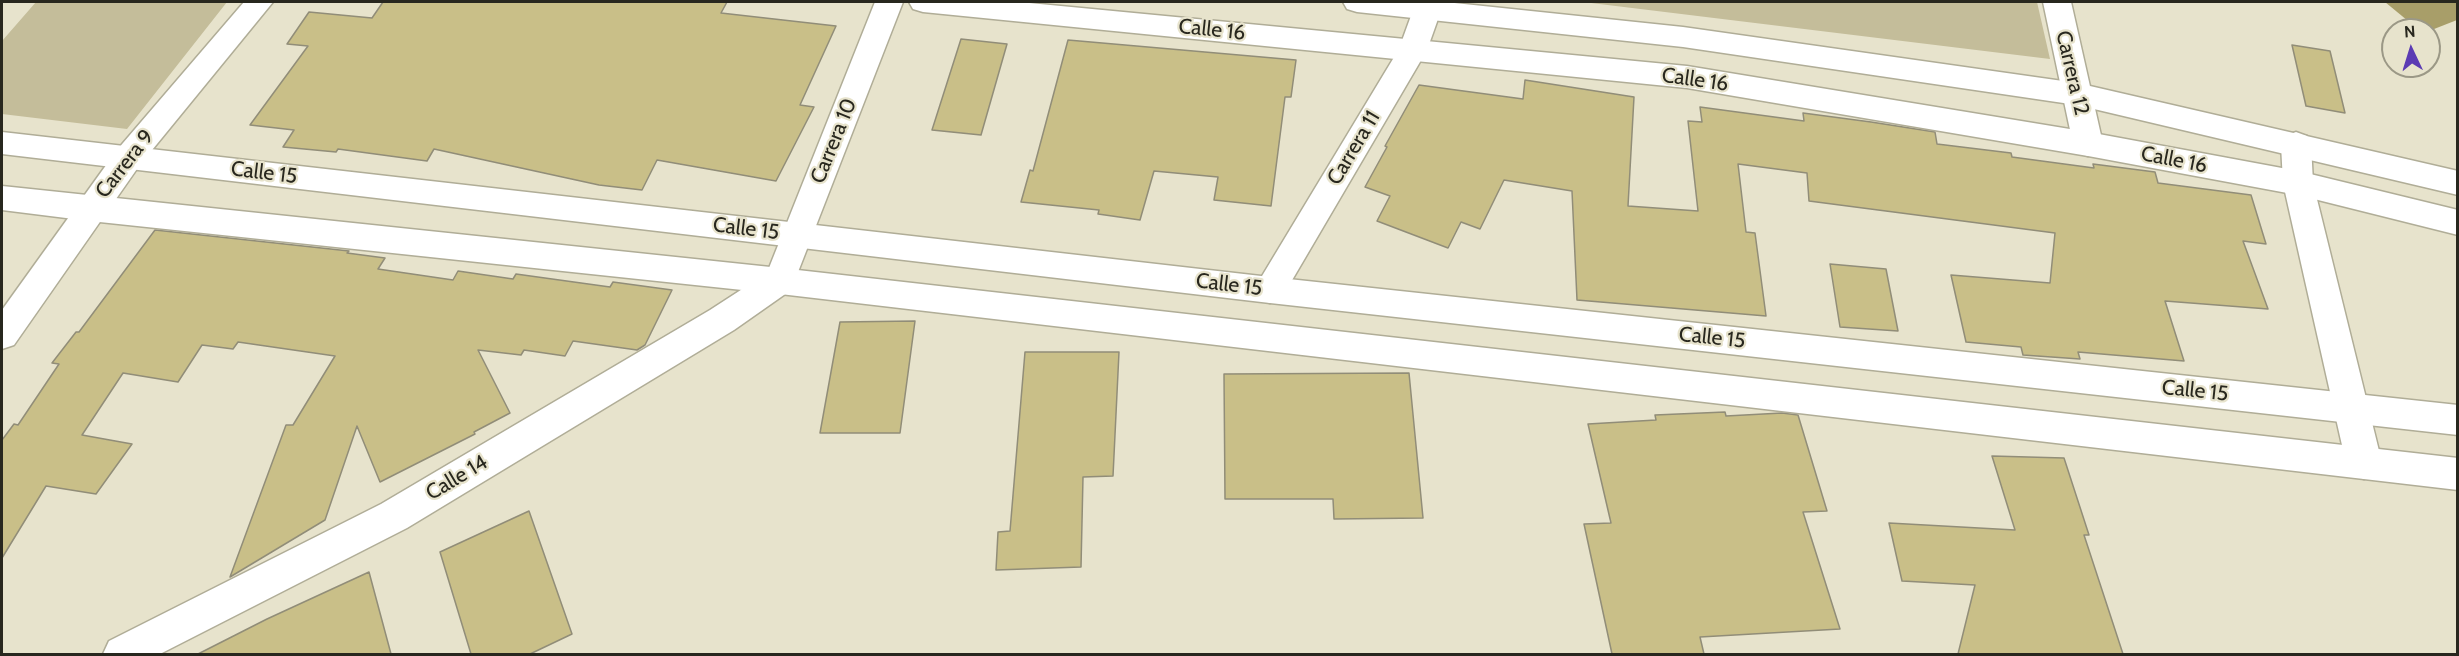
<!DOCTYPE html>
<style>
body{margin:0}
#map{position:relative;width:2459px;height:656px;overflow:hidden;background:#e7e3cc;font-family:Cabin,sans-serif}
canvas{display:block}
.frame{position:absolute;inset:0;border:3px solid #28271e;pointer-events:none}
.north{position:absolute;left:2381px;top:18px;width:60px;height:60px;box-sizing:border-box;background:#e7e3cc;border:2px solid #9b9886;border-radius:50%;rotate:356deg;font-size:16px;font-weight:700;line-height:24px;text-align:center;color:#28271e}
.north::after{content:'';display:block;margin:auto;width:21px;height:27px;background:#5b3bb3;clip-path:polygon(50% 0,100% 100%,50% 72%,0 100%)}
</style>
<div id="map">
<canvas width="2459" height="656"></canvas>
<div class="frame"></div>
<div class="north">N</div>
</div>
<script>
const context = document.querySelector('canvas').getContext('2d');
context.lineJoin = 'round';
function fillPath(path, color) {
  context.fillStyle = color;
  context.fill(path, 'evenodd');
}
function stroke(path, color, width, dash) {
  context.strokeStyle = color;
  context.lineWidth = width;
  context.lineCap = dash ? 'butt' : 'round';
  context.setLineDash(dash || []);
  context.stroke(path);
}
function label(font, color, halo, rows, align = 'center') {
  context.font = font + ' Cabin,sans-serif';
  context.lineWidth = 4.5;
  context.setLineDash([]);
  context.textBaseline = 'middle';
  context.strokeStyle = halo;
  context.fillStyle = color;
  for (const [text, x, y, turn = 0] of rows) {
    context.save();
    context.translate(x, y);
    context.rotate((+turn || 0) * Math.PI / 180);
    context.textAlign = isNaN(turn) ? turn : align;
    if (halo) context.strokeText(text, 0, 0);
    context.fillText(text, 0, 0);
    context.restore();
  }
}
fillPath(new Path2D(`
 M36 2H227L127 129 2 114V41Z
 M1583 2H2037L2050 59Z`), '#c4bd9a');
fillPath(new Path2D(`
 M2385 2H2457V20L2429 31 2419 30Z`), '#a89e69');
const building = new Path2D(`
 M383 2H727L721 13 836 26 800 105 814 107 776 181 657 160 642 190 599 185 434 149 427 161 338 149 336 152 283 147 294 130 250 125 308 46 287 44 309 12 372 18Z
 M961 39 1007 44 981 135 932 130Z
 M1068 40 1296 60 1291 97H1285L1271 206 1214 200 1218 177 1154 171 1140 220 1098 214 1099 210 1021 202 1030 170 1033 171Z
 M2292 45 2330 51 2345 113 2306 106Z
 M1525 80 1634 97 1628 206 1698 211 1688 121 1702 122 1700 107 1804 121 1803 113 1871 122 1935 132 1937 144 2011 153 2012 157 2094 168 2093 164 2155 172 2158 183 2251 195 2266 244 2243 241 2268 309 2165 301 2184 361 2078 352 2080 359 2023 355 2021 347 1966 342 1951 275 2050 283 2055 233 1809 201 1807 173 1738 164 1746 232 1755 233 1766 316 1577 300 1572 191 1504 180 1480 229 1461 222 1448 248 1377 221 1390 196 1365 187 1387 147 1385 146 1419 85 1523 99Z
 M155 230 349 251 347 253 385 258 378 269 453 280 458 271 513 279 516 274 610 287 613 282 672 290 645 345 637 350 573 341 565 356 524 350 521 355 478 350 510 413 474 432 475 434 380 482 357 426 325 520 230 577 286 425H293L335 356 238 342 233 349 202 345 178 382 123 373 82 435 132 444 96 494 46 486 2 558V440L14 424 18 425 59 364 52 363 76 332H79Z
 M1830 264 1886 269 1898 331 1840 327Z
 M915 321 900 433H820L840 322Z
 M1025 352H1119L1113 476 1083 477 1081 567 996 570 998 532 1010 531Z
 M1409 373 1423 518 1334 519 1333 499H1225L1224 374Z
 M1725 412 1726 416 1782 413 1798 415 1827 511 1803 512 1840 629 1700 637 1704 654H1612L1584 524 1611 523 1588 424 1656 420 1655 415Z
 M1992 456 2064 458 2089 535H2084L2123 654H1958L1975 585 1902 581 1889 523 2015 530Z
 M529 511 572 634 530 654H471L440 552Z
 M369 572 391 654H198L267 619Z`);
fillPath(building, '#c9bf88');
stroke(building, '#918d78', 1.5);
const street = new Path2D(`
 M244 2H273L139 166 14 345 2 349V310L117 150Z
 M875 2H903L791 290 734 330 407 528 160 654H103L109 641 381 504 710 310 767 273Z
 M1416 2H1444L1427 50 1281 299 1270 303 1259 299 1254 290 1259 281 1399 49Z
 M2043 2H2071L2103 144 2099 152 2088 156 2077 152 2073 144Z
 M2296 132 2307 136 2311 144 2313 183 2382 463 2376 474 2364 479 2352 474 2346 463 2283 183 2281 144 2285 136Z`);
const secondary = new Path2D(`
 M909 2H1019L1687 66 2088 132 2298 171 2458 210V235L2298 195 2088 156 1687 88 923 12 913 9Z
 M1343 2H1445L1683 27 2077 83 2458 171V195L2077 105 1683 47 1357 12 1347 9Z
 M2 132 1270 277 2458 405V435L1270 303 2 154Z
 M2 186 780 268 2458 458V490L780 294 90 221 2 210Z`);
stroke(street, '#b0ad97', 3);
stroke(secondary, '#b0ad97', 3);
fillPath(street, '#fff');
fillPath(secondary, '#fff');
label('21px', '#28271e', '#e7e3cc', [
 ["Calle 16",1212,30,6],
 ["Carrera 12",2072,73,77],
 ["Calle 16",1695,80,8],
 ["Carrera 10",834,141,-68],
 ["Carrera 11",1354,148,-59],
 ["Calle 16",2174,160,11],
 ["Carrera 9",125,164,-52],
 ["Calle 15",264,173,7],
 ["Calle 15",746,229,7],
 ["Calle 15",1229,285,7],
 ["Calle 15",1712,338,6],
 ["Calle 15",2195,391,6],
 ["Calle 14",457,478,-31]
]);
</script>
